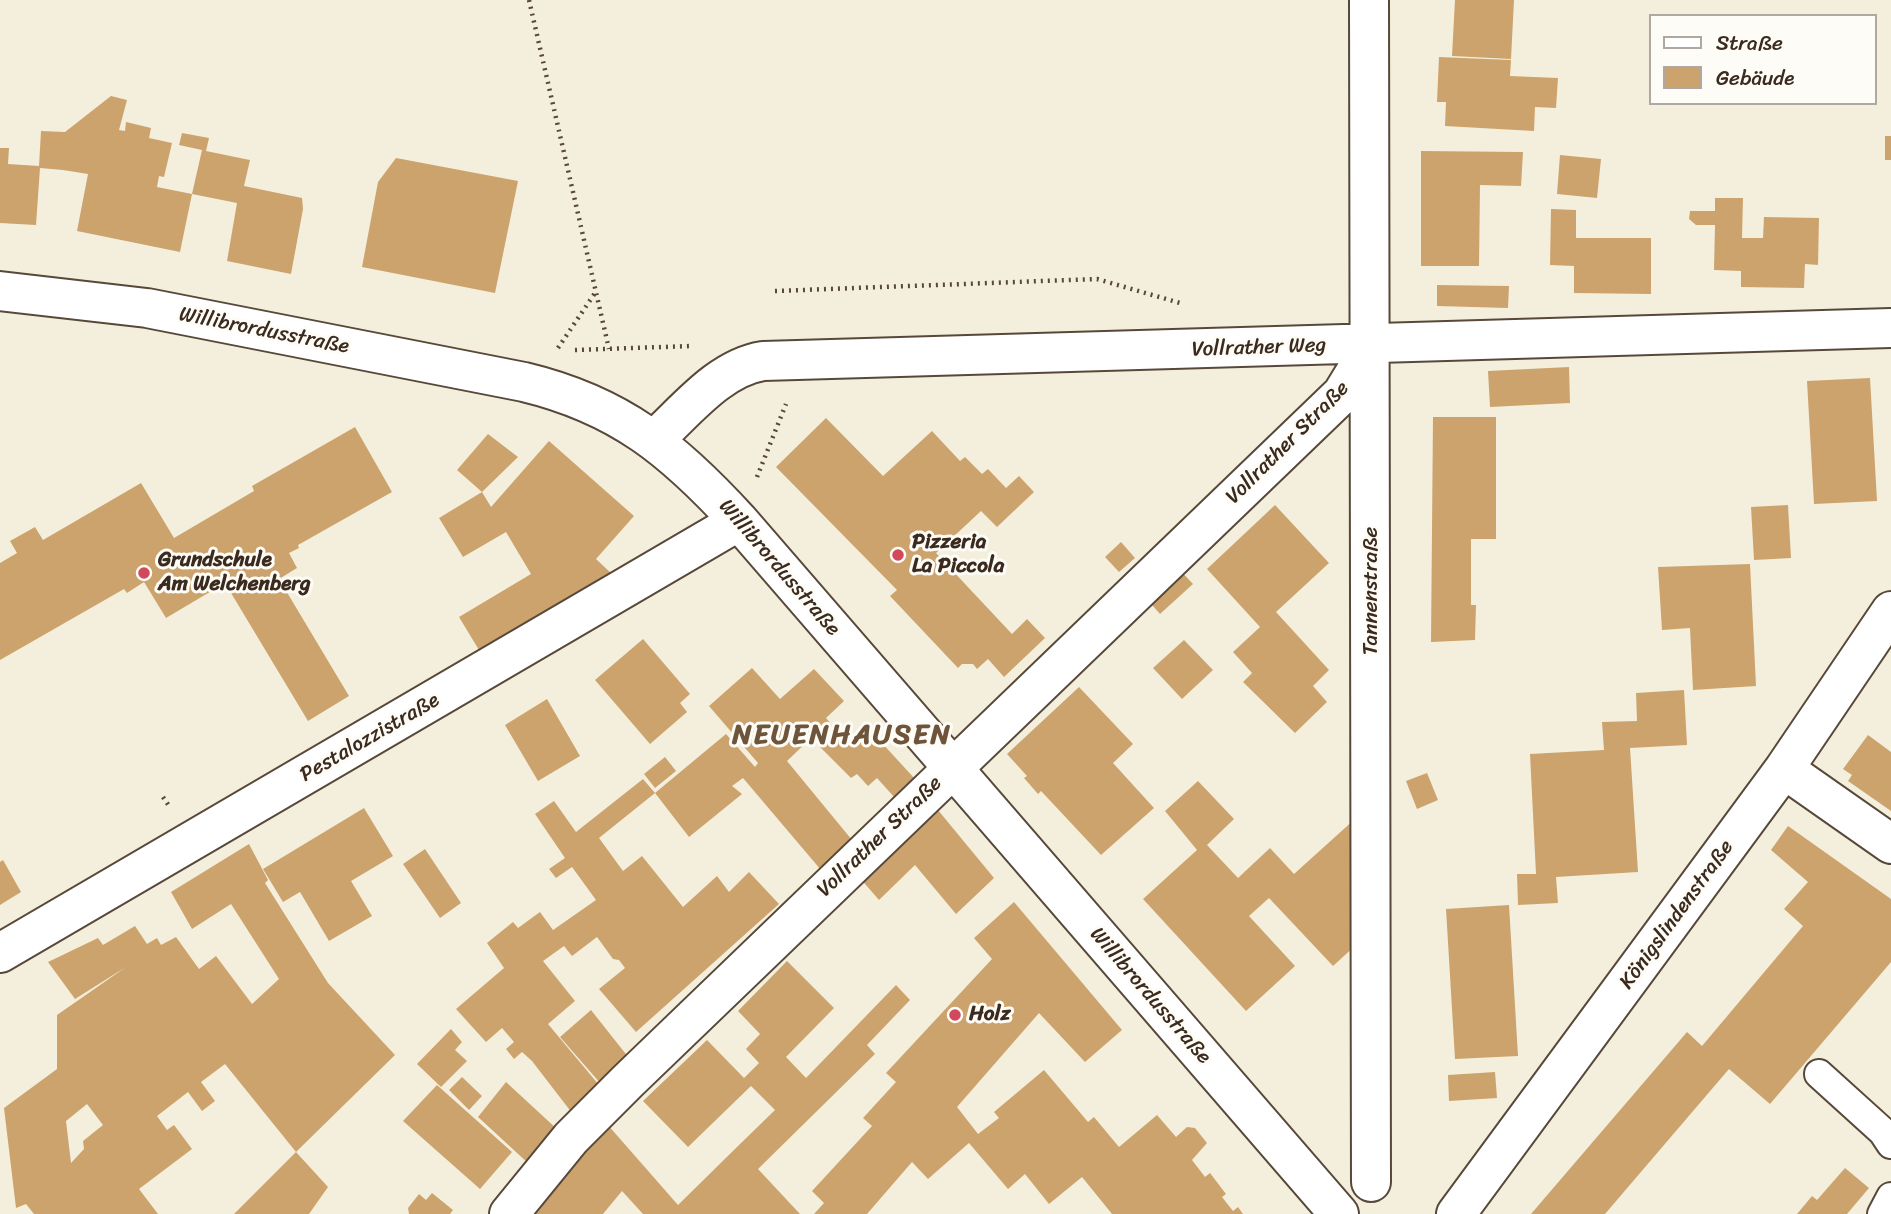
<!DOCTYPE html>
<meta charset="utf-8">
<style>
body{margin:0}
#map{position:relative;width:1891px;height:1214px;overflow:hidden;background:#f4efdc;font-family:Sriracha,sans-serif}
canvas{display:block}
.legend{position:absolute;left:1649px;top:14px;width:228px;height:91px;box-sizing:border-box;background:#fdfcf7;border:2px solid #afa8a0;margin:0;padding:9px 12px;list-style:none;font-size:21px;color:#3b2a1e}
.legend li{display:flex;align-items:center;gap:14px;height:35px}
.legend b{width:35px;border:2px solid #afa8a0}
</style>
<div id="map">
<canvas width="1891" height="1214"></canvas>
<ul class="legend">
<li><b style="height:9px;background:#fff"></b>Straße</li>
<li><b style="height:19px;background:#cca36d"></b>Gebäude</li>
</ul>
</div>
<script>
const context = document.querySelector('canvas').getContext('2d');
context.lineJoin = 'round';
function fillPath(path, color) {
  context.fillStyle = color;
  context.fill(path, 'evenodd');
}
function stroke(path, color, width, dash) {
  context.strokeStyle = color;
  context.lineWidth = width;
  context.lineCap = dash ? 'butt' : 'round';
  context.setLineDash(dash || []);
  context.stroke(path);
}
function label(font, color, halo, rows, align = 'center') {
  context.font = font + ' Sriracha,sans-serif';
  context.lineWidth = 6;
  context.setLineDash([]);
  context.textBaseline = 'middle';
  context.strokeStyle = halo;
  context.fillStyle = color;
  for (const [text, x, y, turn = 0] of rows) {
    context.save();
    context.translate(x, y);
    context.rotate((+turn || 0) * Math.PI / 180);
    context.textAlign = isNaN(turn) ? turn : align;
    if (halo) context.strokeText(text, 0, 0);
    context.fillText(text, 0, 0);
    context.restore();
  }
}
fillPath(new Path2D(`
 M1455 0H1514L1511 59 1452 56Z
 M1439 57 1511 60 1510 76 1558 78 1556 108 1535 107 1534 131 1445 126 1446 102H1437Z
 M111 96 127 100 119 130 125 131 126 122 151 128 149 138 172 143 164 177 159 176 157 187 192 194 180 252 77 231 88 174 63 170 40 168 36 225 0 223V148H9L8 164 39 166 41 131 65 132Z
 M182 133 209 138 206 151 250 160 244 186 302 198 303 209 291 274 227 261 237 203 192 194 202 150 179 145Z
 M1885 136H1891V160H1885Z
 M1421 151 1523 152 1521 186 1480 185 1479 266H1421Z
 M1560 155 1601 159 1597 198 1557 194Z
 M396 158 518 181 495 293 362 267 378 182Z
 M1715 198H1743L1742 238H1763L1764 217 1819 218 1818 265 1805 264 1804 288 1741 287V271L1714 270 1715 225H1696L1689 219 1690 211H1715Z
 M1551 209 1576 210V238H1651V294L1574 293V266L1550 265Z
 M1437 285 1509 286 1508 308 1437 306Z
 M1569 367 1570 403 1490 407 1488 371Z
 M1870 378 1877 501 1814 504 1807 381Z
 M1433 417H1496V539H1471V605H1476L1475 640 1431 642Z
 M826 418 883 476 932 431 960 461 965 457 982 474 988 469 1006 488 1019 476 1034 492 997 527 981 511 936 553 1012 634 1027 619 1045 638 1004 677 988 659 977 669 973 664H962L958 668 890 596 897 590 776 467Z
 M355 427 392 492 298 545 299 548 289 553 297 568 279 579 349 696 308 721 225 583 166 618 144 582 127 593 124 589 0 660V563L17 553 10 541 35 527 43 540 141 483 174 538 254 491 252 486Z
 M488 434 518 457 482 492 491 507 549 441 634 516 596 559 613 575 482 655 459 617 531 574 506 532 463 557 439 518 482 492 457 470Z
 M1275 505 1329 563 1276 612 1329 670 1313 686 1327 702 1295 733 1243 682 1252 673 1233 652 1260 627 1207 569Z
 M1788 505 1791 558 1754 560 1751 507Z
 M1121 542 1135 558 1119 572 1105 557Z
 M1750 564 1756 686 1693 690 1690 628 1662 630 1658 567Z
 M1177 567 1193 584 1160 614 1145 597Z
 M643 639 690 694 680 703 687 712 650 744 595 680Z
 M1184 640 1213 670 1182 699 1153 668Z
 M752 668 780 699 814 669 844 701 826 718 844 739 851 747 870 730 915 779 895 798 877 778 868 786 857 774 851 778 811 738 787 761 852 840 821 870 743 778 732 786 742 794 689 837 655 793 726 734 755 767 758 763 709 706Z
 M1079 687 1133 744 1113 763 1154 808 1101 855 1041 791 1038 794 1024 778 1027 776 1007 754Z
 M1684 690 1687 745 1630 748 1638 872 1556 877 1558 903 1518 905 1517 874H1536L1530 754 1604 750 1602 722 1637 721 1636 693Z
 M547 699 580 756 538 781 505 725Z
 M1868 735 1891 752V811L1848 781 1852 775 1843 769Z
 M665 757 676 771 655 788 644 774Z
 M1427 773 1438 800 1417 809 1406 781Z
 M643 779 655 793 599 838 623 871 642 856 683 907 717 876 729 892 749 872 779 904 636 1032 599 989 625 968 619 960 613 959 597 937 572 956 564 946 543 961 575 1001 548 1024 599 1085 572 1113 532 1061 522 1052 514 1059 506 1049 514 1042 502 1028 486 1042 456 1009 504 968 487 943 513 922 518 928 540 912 553 930 596 900 572 867 556 878 549 869 565 858 535 814 554 801 576 832Z
 M1198 781 1234 819 1207 845 1238 878 1270 848 1294 874 1356 818V945L1333 966 1269 898 1249 916 1295 966 1246 1011 1143 899 1197 850 1165 811Z
 M933 804 994 878 956 914 915 865 879 900 859 877Z
 M364 808 393 856 351 881 372 916 329 941 300 892 283 902 263 869Z
 M1788 826 1891 899V962L1770 1104 1729 1069 1605 1214H1531L1687 1032 1702 1046 1803 926 1784 909 1808 882 1771 850Z
 M249 844 268 880 265 883 328 983 395 1055 296 1152 225 1064 201 1082 215 1101 202 1111 188 1092 157 1116 167 1130 174 1125 192 1149 139 1189 158 1214H34L26 1204 16 1208 4 1108 57 1069V1015L126 967 75 999 48 962 98 938 103 945 135 926 147 944 157 938 161 945 176 937 199 969 216 956 252 1004 279 979 231 904 192 929 171 892ZM87 1104 103 1125 83 1141 84 1149 71 1163 66 1121Z
 M425 849 461 903 440 918 403 864Z
 M3 860 21 892 0 905V862Z
 M1014 902 1122 1030 1085 1062 1039 1013 957 1107 978 1134 999 1118 994 1112 1044 1070 1088 1122 1094 1117 1119 1147 1157 1115 1176 1137 1187 1127 1195 1128 1207 1143 1192 1160 1205 1177 1210 1173 1226 1194 1222 1197 1233 1211 1238 1207 1243 1214H1112L1082 1177 1049 1204 1025 1174 1008 1189 969 1143 928 1179 912 1162 867 1214H814L824 1203 812 1191 872 1126 863 1118 896 1082 886 1073 992 959 974 938Z
 M1509 905 1518 1056 1455 1059 1446 909Z
 M787 961 834 1008 786 1057 806 1078 896 985 910 1000 867 1045 875 1054 758 1169 800 1214H643L622 1191 603 1214H532L607 1124 678 1205 737 1147 775 1110 751 1086 688 1147 643 1101 707 1040 744 1078 759 1063 746 1049 760 1034 738 1011Z
 M591 1010 629 1058 601 1084 560 1037Z
 M451 1029 462 1042 455 1050 467 1061 441 1087 417 1064Z
 M1495 1072 1497 1098 1449 1101 1448 1075Z
 M462 1077 482 1096 469 1110 449 1090Z
 M506 1082 558 1130 529 1164 478 1117Z
 M437 1085 512 1152 480 1189 403 1121Z
 M296 1152 328 1187 309 1214H234Z
 M1845 1168 1869 1188 1847 1214H1797L1812 1196 1817 1200Z
 M432 1193 453 1210 450 1214H409L408 1208 419 1194 426 1200Z`), '#cca36d');
const service = new Path2D(`
 M1819 1074 1883 1132 1891 1144
 M1882 1214 1891 1197`);
const minor = new Path2D(`
 M1369 0 1371 1182
 M0 291 147 308 524 382C620 405 674 450 739 521L1339 1214
 M655 439C686 411 719 368 763 361L1891 328
 M1784 769 1891 844
 M0 953 739 521
 M509 1214 571 1138 628 1081 1342 394 1372 345
 M1456 1214 1784 769 1891 611`);
stroke(service, '#57483a', 32);
stroke(minor, '#57483a', 42);
stroke(new Path2D(`
 M529 0 609 349
 M775 291 1097 279 1180 303
 M558 348 595 293
 M575 350 692 346
 M757 477 786 404
 M163 797 169 806`), '#57483a', 4.5, [2, 5]);
stroke(service, '#fff', 28);
stroke(minor, '#fff', 38);
for (const [x, y, r, color] of [
 [898,555,7,"#d1495b"],
 [144,573,7,"#d1495b"],
 [955,1015,7,"#d1495b"]
]) {
  const dot = new Path2D();
  dot.arc(x, y, r, 0, 2 * Math.PI);
  context.fillStyle = color;
  context.fill(dot);
  stroke(dot, '#fdfcf7', 2.5);
}
label('21px', '#3b2a1e', '#fdfcf7', [
 ["Willibrordusstraße",264,331,11],
 ["Vollrather Weg",1259,348,-2],
 ["Vollrather Straße",1288,443,-45],
 ["Willibrordusstraße",779,568,49],
 ["Tannenstraße",1372,591,-90],
 ["Pestalozzistraße",370,738,-30],
 ["Vollrather Straße",880,837,-44],
 ["Königslindenstraße",1677,915,-54],
 ["Willibrordusstraße",1150,996,49]
]);
label('bold 21px', '#3b2a1e', '#fdfcf7', [
 ["Pizzeria",912,543],
 ["La Piccola",912,567],
 ["Grundschule",158,561],
 ["Am Welchenberg",158,585],
 ["Holz",969,1015]
], 'left');
context.letterSpacing = '2px';
label('bold 28px', '#6e543a', '#fdfcf7', [
 ["NEUENHAUSEN",842,736]
]);
context.letterSpacing = '0px';
</script>
